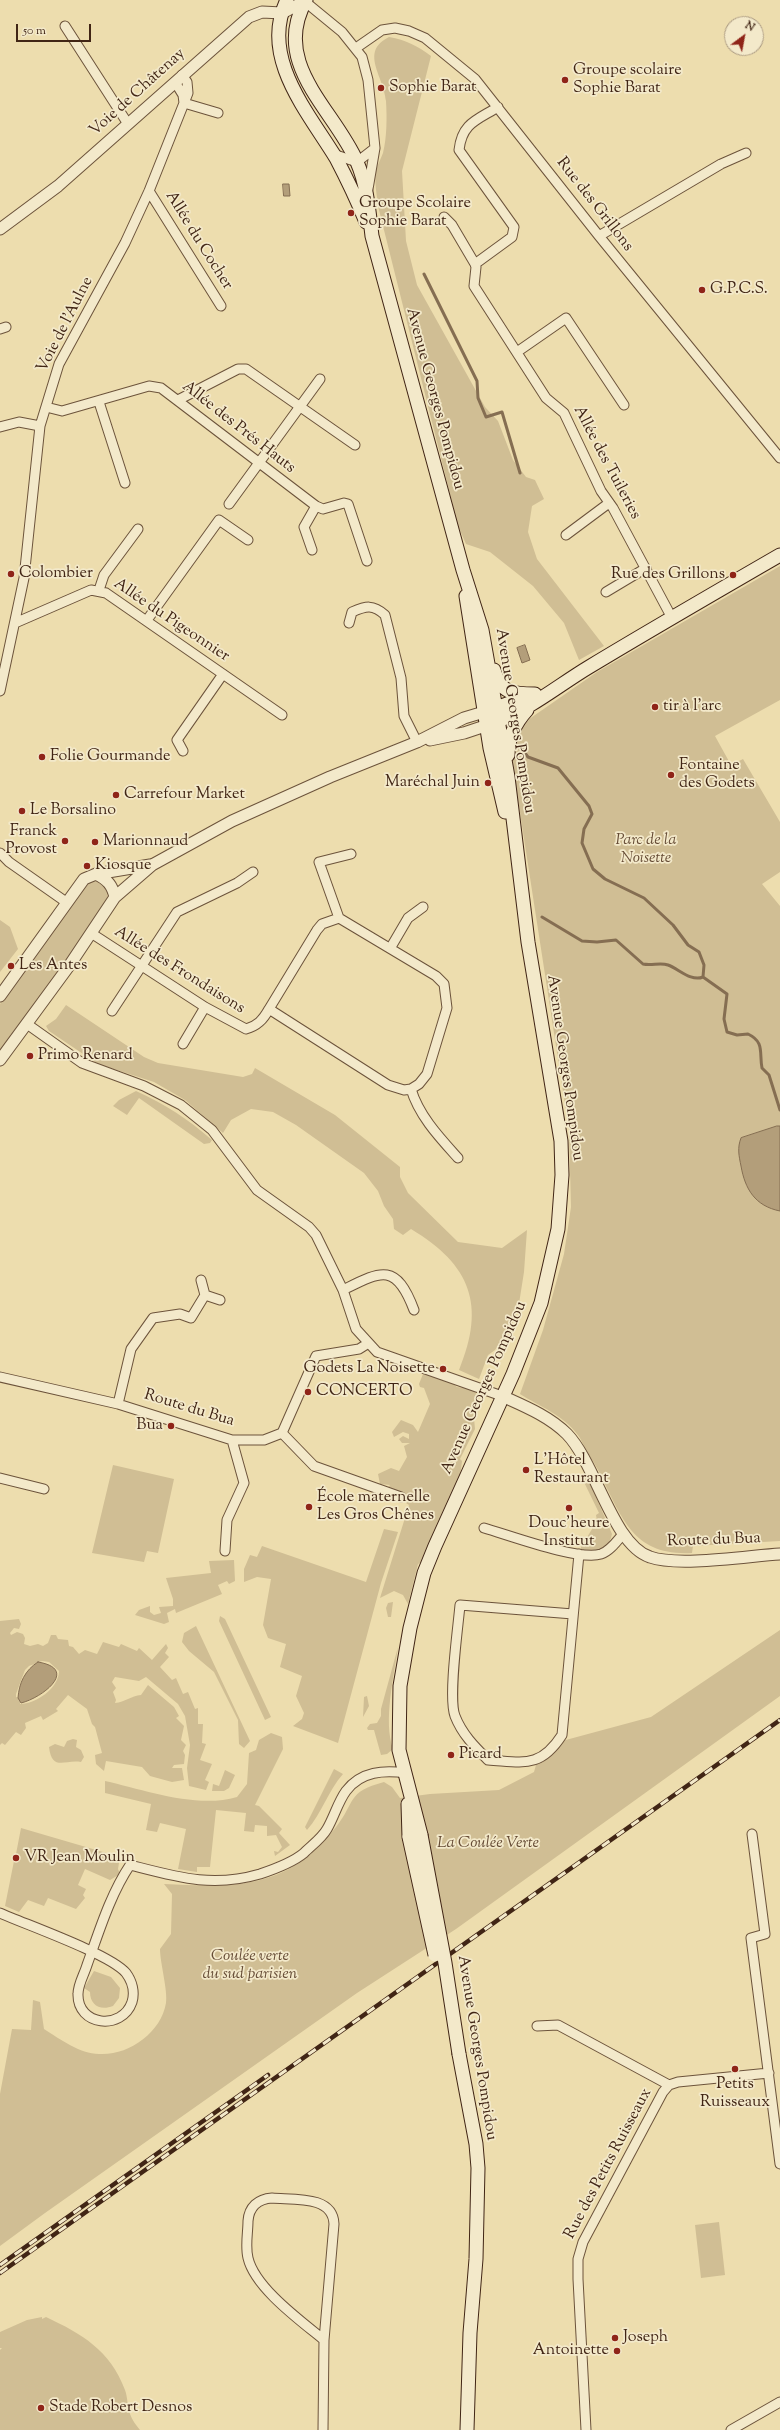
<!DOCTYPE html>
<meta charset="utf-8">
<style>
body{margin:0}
#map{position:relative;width:780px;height:2430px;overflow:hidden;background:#edddae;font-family:"Sorts Mill Goudy",serif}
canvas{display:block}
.north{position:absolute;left:724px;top:16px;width:40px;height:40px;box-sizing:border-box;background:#f3e9ca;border:1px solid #ac9b82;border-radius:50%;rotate:32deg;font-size:11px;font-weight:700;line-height:16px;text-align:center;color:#412515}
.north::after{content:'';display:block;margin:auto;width:14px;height:18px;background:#8f2418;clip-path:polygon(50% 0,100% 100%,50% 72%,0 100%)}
.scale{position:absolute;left:16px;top:24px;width:75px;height:18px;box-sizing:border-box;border:2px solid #412515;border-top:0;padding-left:5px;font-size:12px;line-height:14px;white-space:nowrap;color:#412515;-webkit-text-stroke:3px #f3e9ca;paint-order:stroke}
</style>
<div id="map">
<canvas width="780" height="2430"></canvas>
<div class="north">N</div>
<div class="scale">50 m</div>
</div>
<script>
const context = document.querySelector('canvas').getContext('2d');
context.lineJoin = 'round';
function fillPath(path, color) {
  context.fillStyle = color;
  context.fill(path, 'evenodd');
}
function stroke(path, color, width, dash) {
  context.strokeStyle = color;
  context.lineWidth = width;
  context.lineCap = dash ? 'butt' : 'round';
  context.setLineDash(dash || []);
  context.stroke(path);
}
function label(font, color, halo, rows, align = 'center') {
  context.font = font + ' "Sorts Mill Goudy",serif';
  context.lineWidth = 3.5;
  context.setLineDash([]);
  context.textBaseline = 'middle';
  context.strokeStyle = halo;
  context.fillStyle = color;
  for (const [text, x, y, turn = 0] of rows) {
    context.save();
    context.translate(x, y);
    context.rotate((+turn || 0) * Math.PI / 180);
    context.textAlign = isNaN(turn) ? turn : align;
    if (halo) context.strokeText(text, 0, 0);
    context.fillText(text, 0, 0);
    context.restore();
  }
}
fillPath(new Path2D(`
 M389 37C406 40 418 46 431 56L402 171 406 241 417 285 485 407 498 421 513 460 526 477 535 480 544 499 532 506 528 532 537 559 604 646 579 660 564 623 533 586 490 552 466 544 458 526 378 206C377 195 374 181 376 170 378 164 381 158 383 153 387 137 387 117 386 101 384 76 359 52 389 37Z
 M780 566V700L715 736 731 765 743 759 780 822V872L762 884 780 906V1541L693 1546 692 1553C634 1556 623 1520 601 1476 597 1467 591 1458 586 1450 583 1445 581 1438 577 1434 563 1415 539 1406 520 1394L543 1330 564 1254 571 1207 569 1130 510 748 522 724 597 672Z
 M96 881 105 887 109 901 0 1055V1004L79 892 87 882Z
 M0 920 10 927 18 949 0 972Z
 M66 1005 144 1057 158 1063 243 1077 252 1074 255 1068 335 1115 400 1167V1177L408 1193 458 1242 502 1248 527 1230 524 1272 518 1310 510 1329 495 1350 488 1355 479 1379 459 1370C486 1305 471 1265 411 1229L403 1235 394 1229 393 1219 384 1206 378 1191 364 1173 296 1125 273 1112 251 1109 231 1120 223 1133 185 1100 154 1082 98 1064 49 1031 46 1026 56 1019Z
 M136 1091C165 1104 188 1119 212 1140L210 1143 204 1144 139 1098 127 1115 113 1106 119 1100Z
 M423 1374C435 1373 449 1379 457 1387L471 1389 476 1393 473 1408 475 1429 460 1459 462 1461 460 1478 423 1562 418 1564 408 1604 403 1595 394 1591 380 1598 409 1505 406 1503 408 1495 387 1488 390 1485 380 1484 378 1474 391 1468 399 1471 407 1457 404 1446 410 1443H402L399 1439 403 1436 409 1439V1434L403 1432 394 1437 392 1432 401 1420 413 1425 418 1432 430 1404 424 1388 420 1387 419 1384Z
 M113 1465 174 1479 158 1553 147 1551 144 1562 92 1553Z
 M586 1474 612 1534C609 1550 595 1552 581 1550V1547L597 1521 596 1515 599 1513 582 1478 581 1475Z
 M384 1529 398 1532 381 1583 338 1743 293 1726 302 1719 304 1713 296 1696 302 1676 280 1667 286 1644 268 1638 263 1625 271 1579 257 1577 244 1582V1569L250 1555 257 1557 262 1546 366 1582Z
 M234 1560 235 1581 229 1584 227 1581 218 1585 222 1594 176 1613 175 1609 167 1613 169 1622 164 1624 135 1615 139 1610 150 1606V1612L154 1615 161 1613 159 1607 173 1606V1599L166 1578 211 1573 209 1561Z
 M393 1602 391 1617H388L386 1608 388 1603Z
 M220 1616 225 1619 271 1717 265 1720 219 1621Z
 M19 1619 21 1624 19 1629 14 1628 10 1633 11 1635 17 1632 23 1634 25 1638 24 1644 30 1646 38 1644 43 1646 48 1643 51 1635H56L58 1639 68 1640 69 1646 73 1647 79 1654 85 1650 97 1654 103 1642 119 1647 121 1644 137 1651 139 1648 152 1660 166 1644 168 1648 165 1653 169 1657 160 1667 172 1680 176 1678 183 1694 188 1692 195 1709 198 1708V1724H203L202 1743 206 1744 200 1760 212 1764 205 1780 209 1782 206 1790 189 1786 187 1768 190 1745 185 1716 178 1704 146 1677 139 1681 115 1677 112 1682 116 1688 113 1692 116 1700 115 1703C125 1702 131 1696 141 1695L148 1685 174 1707 179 1716 176 1718 184 1726 181 1740 186 1745 183 1751 185 1755 184 1764 174 1765 172 1768H182L184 1780 172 1782 150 1776 142 1767 106 1761 104 1771 96 1764 95 1755 102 1753 95 1727 92 1724 87 1709 68 1695 56 1709 58 1711 43 1720 41 1716 25 1723 26 1728 21 1735 16 1732 5 1745 2 1743 0 1745V1621ZM42 1661 49 1662 59 1671C59 1688 36 1704 20 1704V1698L16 1697V1694L25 1670 29 1666Z
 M196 1626 250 1741 244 1748 239 1744 238 1720 214 1672 189 1651 182 1642 184 1633Z
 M780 1630V1696L456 1929 357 1993 45 2213 0 2246V2094L12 2029 31 2030 33 2000 40 2002 44 2029C60 2039 80 2054 99 2054 128 2056 161 2033 166 2003 168 1990 160 1963 160 1949L171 1934 172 1894 164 1884C236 1887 288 1890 336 1827 356 1802 346 1792 384 1782L392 1787 400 1798 430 1794 499 1790 534 1772 536 1765 562 1741 651 1717Z
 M398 1647C394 1677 383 1720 393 1749L387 1754 381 1755 374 1730H368L367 1728 370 1724 377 1723 381 1716V1709Z
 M367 1696 369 1706 363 1717 364 1697Z
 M271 1733 282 1737 283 1749 255 1805 259 1806 282 1829 279 1833 290 1845 275 1856 274 1851 278 1852 282 1847 276 1835 267 1836V1826L255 1825 254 1832 244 1831 246 1813 216 1810 210 1867H197V1872L178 1869 186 1829 160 1823 157 1832 146 1830 151 1804 105 1793V1781C145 1790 197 1809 237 1797L247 1784 249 1753 256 1750 259 1740Z
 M73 1739 77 1740 76 1747 81 1750 84 1757 81 1762C65 1759 52 1772 49 1747L55 1744 64 1747 67 1741Z
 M334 1769 343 1774C328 1791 322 1813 307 1830L305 1827Z
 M225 1770 235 1775 229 1788 224 1791H212L213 1784 219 1786Z
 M21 1828 120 1857 118 1869 120 1874 110 1880 85 1869 78 1885 86 1889 83 1895 85 1898 76 1909 48 1898 44 1906 28 1900 19 1912 5 1906 14 1861H18L20 1855 16 1854Z
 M94 1971 111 1977 120 1988 119 1998 113 2006C100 2011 90 2005 90 1992L84 1988Z
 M719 2222 725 2275 701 2278 695 2225Z
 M42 2317V2319L46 2317C82 2334 110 2350 125 2390 128 2398 127 2407 130 2414 132 2420 136 2425 140 2430H0V2350L2 2348H0V2332L27 2320Z`), '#d0be94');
const water = new Path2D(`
 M283 184H289L290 196H284Z
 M525 645 530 660 522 663 517 648Z
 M777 1126H780V1211C755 1206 745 1189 741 1166 739 1156 737 1148 741 1138Z
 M38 1662C80 1669 42 1698 21 1703L18 1698C19 1683 25 1670 38 1662Z`);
fillPath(water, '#b39e7a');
stroke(water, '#856e52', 1);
stroke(new Path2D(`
 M424 274 477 381 478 398 486 417 502 412 520 473
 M521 748 528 757 558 768 589 806 592 814 584 829 582 843 593 869 605 879 644 898 673 925 688 945 699 952 704 965 703 977 727 994 724 1019 727 1032 737 1035 748 1034C765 1042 759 1053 762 1068L769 1075 780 1110
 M542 917 582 941 597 942 616 940 643 964C652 966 660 962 668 965 679 969 691 982 703 977`), '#856e52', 3);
const minor = new Path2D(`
 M303 0 342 32 362 57 368 80 375 148 357 162 333 154
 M65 26 128 124
 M356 48 382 30 395 28 409 31 425 38 475 79 599 236 780 458
 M175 82 183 95 184 103
 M184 103 218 113
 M498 107C477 120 462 123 459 150L514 227 512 237 475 264 476 267 474 286 546 398 564 413 601 491 613 508 672 618
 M368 189 375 148
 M149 191 221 306
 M444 217 452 225 475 264
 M599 236 721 164 746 153
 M0 329 6 327
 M517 352 566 318 624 405
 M178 400 238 369H246L355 445
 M99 402 125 483
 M46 407 62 411 149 386 161 388 316 506 323 509 344 503 348 504 367 561
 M0 427 19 422 40 426
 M229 504 320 379
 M566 535 609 503
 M312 550 304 527 316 506
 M99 590 104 575 138 529
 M606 592 646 568
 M147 620 219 520 248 540
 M15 623 91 590 106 593 282 715
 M349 623 352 612C366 606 373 604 385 615L401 678 404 716 417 742
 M0 691 24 578 40 426 59 364 125 243 149 191 188 93 187 82 182 75
 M183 751 177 740 223 674
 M0 853 9 862 66 902
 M339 918 319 862 351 854
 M91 933 205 1007 246 1029C257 1026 263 1020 269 1009L317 930 322 924 339 918 436 976 444 984 447 1008 427 1074 419 1084 411 1089 404 1090 388 1085 269 1009
 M391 947 408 918 423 907
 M112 1011 177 912 237 883 253 872
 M27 1024 82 1063 144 1086 181 1105 212 1130 257 1190 309 1227 316 1235 343 1290 356 1329 377 1352 502 1396
 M183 1044 205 1007
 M411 1089C419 1116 440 1138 458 1158
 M343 1290C381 1271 396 1262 414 1310
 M205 1295 220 1300
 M0 1377 118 1404 232 1440H264L282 1433
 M118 1404 131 1349 153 1318 180 1314 191 1318 205 1295 201 1280
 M282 1433 314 1466 401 1497
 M282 1433 316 1356 359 1349 367 1344
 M0 1478 44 1489
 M484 1528C509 1535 578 1561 601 1554 610 1551 617 1541 623 1534
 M225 1551 227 1520 244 1483 232 1440
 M573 1614 460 1605C458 1628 448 1698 455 1716 462 1734 474 1746 488 1760 523 1762 540 1769 562 1735L579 1554
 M752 1834 765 1934 751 1938 780 2164
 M0 1913C27 1925 110 1954 126 1973 132 1981 135 1992 132 2002 122 2031 77 2026 78 1994 78 1984 84 1975 87 1965 99 1932 110 1895 130 1865 177 1877 212 1888 260 1874 275 1869 292 1863 304 1853 311 1846 322 1838 327 1829 334 1817 338 1802 346 1791 361 1771 384 1770 406 1773
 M537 2026 558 2025 669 2085
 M272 2198C293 2200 333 2195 334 2224L324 2340C301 2321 255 2288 248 2258 245 2246 248 2233 248 2221 249 2207 258 2199 272 2198Z
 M323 2430 324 2340
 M586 2430 578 2279V2259L583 2242 663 2092 669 2085 678 2082 769 2073
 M731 2430 780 2402`);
const tertiary = new Path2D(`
 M0 229 58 186 249 17 262 12 282 13 305 1
 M430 740 464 733 494 723
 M96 874C108 880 112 885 115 897
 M0 996 84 879 96 874 150 865
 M0 1060 69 966 115 897 152 865 232 821 330 777 417 742 464 718 484 712
 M502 1396C524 1406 549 1416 567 1434 596 1464 613 1545 650 1557 678 1567 748 1556 780 1554`);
const secondary = new Path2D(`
 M287 0C259 57 308 112 336 158 347 179 357 200 366 222
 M306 0C270 64 334 109 357 162 367 185 369 211 372 236L463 570 482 630 508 777 528 942 561 1141 562 1175 558 1229 541 1303 513 1374 435 1546 424 1573 410 1628 400 1686 399 1750 421 1835
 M466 596 490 748 505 812
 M494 670C501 694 513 694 535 694
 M487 711 529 696
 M498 721C530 709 559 685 589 667 652 629 716 592 780 555
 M508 755C508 737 515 723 527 710
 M408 1804 409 1837
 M459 2054 476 2144 478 2168 476 2259 470 2333 467 2430`);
stroke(minor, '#6c533b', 11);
stroke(tertiary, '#6c533b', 13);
stroke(secondary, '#412515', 15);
stroke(minor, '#f3e9ca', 9);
stroke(tertiary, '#f3e9ca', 11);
stroke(secondary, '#f3e9ca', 13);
const rail = new Path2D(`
 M0 2265 268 2075
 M0 2273 780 1720`);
stroke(rail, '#412515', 4.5);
stroke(rail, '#f3e9ca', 3, [9]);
const secondaryBridge = new Path2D(`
 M421 1835 445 1963 459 2054
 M409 1837 435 1955`);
stroke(secondaryBridge, '#412515', 15, []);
stroke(secondaryBridge, '#f3e9ca', 13);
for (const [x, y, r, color] of [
 [565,80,4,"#8f2418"],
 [381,88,4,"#8f2418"],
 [351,213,4,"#8f2418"],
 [702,290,4,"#8f2418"],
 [11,574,4,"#8f2418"],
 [733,575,4,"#8f2418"],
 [655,707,4,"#8f2418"],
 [42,757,4,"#8f2418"],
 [671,775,4,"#8f2418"],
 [488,783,4,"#8f2418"],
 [116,795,4,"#8f2418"],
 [22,811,4,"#8f2418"],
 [65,841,4,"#8f2418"],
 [95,842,4,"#8f2418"],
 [87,866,4,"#8f2418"],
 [11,966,4,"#8f2418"],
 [30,1056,4,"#8f2418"],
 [443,1369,4,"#8f2418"],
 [308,1392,4,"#8f2418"],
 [171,1426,4,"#8f2418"],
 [526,1470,4,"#8f2418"],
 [309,1507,4,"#8f2418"],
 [569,1508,4,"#8f2418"],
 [451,1755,4,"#8f2418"],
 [16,1858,4,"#8f2418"],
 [735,2069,4,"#8f2418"],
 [615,2338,4,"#8f2418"],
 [617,2351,4,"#8f2418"],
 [41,2408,4,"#8f2418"]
]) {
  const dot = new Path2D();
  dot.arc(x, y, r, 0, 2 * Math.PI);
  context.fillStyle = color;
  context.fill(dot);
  stroke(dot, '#f3e9ca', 1.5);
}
label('16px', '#412515', '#f3e9ca', [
 ["Groupe scolaire",573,71],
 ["Sophie Barat",573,89],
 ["Sophie Barat",389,88],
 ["Groupe Scolaire",359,204],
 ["Sophie Barat",359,222],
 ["G.P.C.S.",710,290],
 ["Colombier",19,574],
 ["Rue des Grillons",725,575,"right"],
 ["tir à l'arc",663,707],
 ["Folie Gourmande",50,757],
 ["Fontaine",679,766],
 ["des Godets",679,784],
 ["Maréchal Juin",480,783,"right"],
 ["Carrefour Market",124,795],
 ["Le Borsalino",30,811],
 ["Franck",57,832,"right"],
 ["Provost",57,850,"right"],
 ["Marionnaud",103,842],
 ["Kiosque",95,866],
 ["Les Antes",19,966],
 ["Primo Renard",38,1056],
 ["Godets La Noisette",435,1369,"right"],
 ["CONCERTO",316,1392],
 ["Bua",163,1426,"right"],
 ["L’Hôtel",534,1461],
 ["Restaurant",534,1479],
 ["École maternelle",317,1498],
 ["Les Gros Chênes",317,1516],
 ["Douc’heure",569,1524,"center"],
 ["Institut",569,1542,"center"],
 ["Picard",459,1755],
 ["VR Jean Moulin",24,1858],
 ["Petits",735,2085,"center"],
 ["Ruisseaux",735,2103,"center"],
 ["Joseph",623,2338],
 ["Antoinette",609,2351,"right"],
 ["Stade Robert Desnos",49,2408]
], 'left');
label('16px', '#412515', '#f3e9ca', [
 ["Voie de Châtenay",138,93,-42],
 ["Rue des Grillons",594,205,52],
 ["Allée du Cocher",198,241,58],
 ["Voie de l'Aulne",66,325,-63],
 ["Avenue Georges Pompidou",434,399,75],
 ["Allée des Prés Hauts",238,428,38],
 ["Allée des Tuileries",606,463,62],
 ["Allée du Pigeonnier",171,621,34],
 ["Avenue Georges Pompidou",514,721,81],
 ["Allée des Frondaisons",179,971,32],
 ["Avenue Georges Pompidou",564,1068,82],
 ["Avenue Georges Pompidou",485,1388,-66],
 ["Route du Bua",189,1409,17],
 ["Route du Bua",714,1541,-2],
 ["Avenue Georges Pompidou",476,2048,81],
 ["Rue des Petits Ruisseaux",609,2164,-62]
]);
label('italic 16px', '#654b35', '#f3e9ca', [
 ["Parc de la",646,841],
 ["Noisette",646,859],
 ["La Coulée Verte",488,1844],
 ["Coulée verte",250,1957],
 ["du sud parisien",250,1975]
]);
</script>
